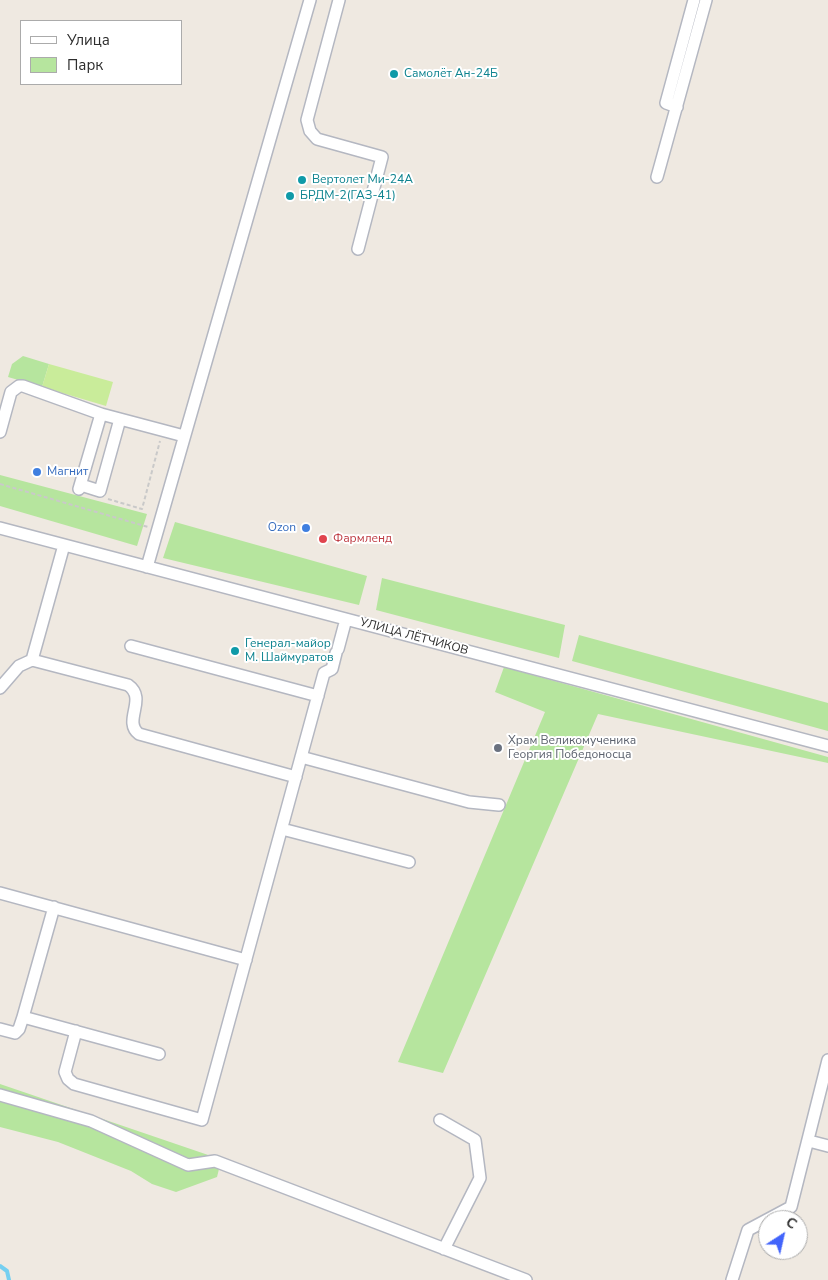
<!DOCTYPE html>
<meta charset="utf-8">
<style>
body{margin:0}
#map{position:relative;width:828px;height:1280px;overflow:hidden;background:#efe9e1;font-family:"Nunito Sans",sans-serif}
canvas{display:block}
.legend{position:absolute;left:20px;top:20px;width:162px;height:65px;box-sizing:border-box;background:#fff;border:1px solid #ababab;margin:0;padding:6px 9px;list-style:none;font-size:15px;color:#2e2e2e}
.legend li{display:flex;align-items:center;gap:10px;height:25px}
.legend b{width:25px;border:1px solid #ababab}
.north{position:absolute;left:758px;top:1210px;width:50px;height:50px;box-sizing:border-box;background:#fff;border:1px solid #ababab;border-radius:50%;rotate:35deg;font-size:14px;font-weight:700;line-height:20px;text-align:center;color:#2e2e2e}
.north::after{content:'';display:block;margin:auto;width:18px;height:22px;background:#4264fb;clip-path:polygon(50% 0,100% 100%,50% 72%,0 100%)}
</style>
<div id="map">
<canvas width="828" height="1280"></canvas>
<ul class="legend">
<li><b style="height:6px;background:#fff"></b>Улица</li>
<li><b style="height:14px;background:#b6e59e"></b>Парк</li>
</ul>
<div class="north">С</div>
</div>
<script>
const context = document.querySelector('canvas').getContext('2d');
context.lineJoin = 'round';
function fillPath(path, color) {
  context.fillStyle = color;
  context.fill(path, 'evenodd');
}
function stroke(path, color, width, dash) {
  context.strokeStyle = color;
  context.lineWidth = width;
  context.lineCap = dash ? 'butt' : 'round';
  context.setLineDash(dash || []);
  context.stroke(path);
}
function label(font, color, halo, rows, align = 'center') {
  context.font = font + ' "Nunito Sans",sans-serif';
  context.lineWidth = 4;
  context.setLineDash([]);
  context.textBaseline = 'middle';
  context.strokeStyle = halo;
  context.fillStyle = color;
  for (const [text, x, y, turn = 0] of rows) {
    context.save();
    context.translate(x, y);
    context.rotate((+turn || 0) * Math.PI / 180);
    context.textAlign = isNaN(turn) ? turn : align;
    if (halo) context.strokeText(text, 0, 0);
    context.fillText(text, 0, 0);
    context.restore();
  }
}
fillPath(new Path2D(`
 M23 356 49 364 42 387 8 377 12 364Z
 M0 475 147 514 137 546 0 506Z
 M175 522 367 576 359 605 163 558Z
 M382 578 565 625 559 658 376 610Z
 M579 635 828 703V731L572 661Z
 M504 667 828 757V763L598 714 443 1073 398 1062 545 712 495 692Z
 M0 1084 217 1158 220 1165 217 1177 176 1192 152 1184 131 1171 58 1142 0 1127Z`), '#b6e59e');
fillPath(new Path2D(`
 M49 364 113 382 106 406 42 387Z`), '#c9ec9a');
stroke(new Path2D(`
 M0 1266 7 1271 9 1280`), '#75cff0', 4);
const minor = new Path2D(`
 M339 0 307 120 310 131 317 139 382 157 358 249
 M677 107 666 103 694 0
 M657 177 706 0
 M101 414 184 436
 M0 432 11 392 19 386H23L101 414 79 489
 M81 485 100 491 120 419
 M0 528 828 746
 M64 545 32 660 128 685C148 699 122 721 139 734L296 777
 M147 567 310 0
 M131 646 318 696
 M338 649 346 619
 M0 688 19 666 32 660
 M301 757 469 802 499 805
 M282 829 409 862
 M0 893 246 960
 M23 1017 54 907
 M0 1029 15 1033 19 1029 23 1017 159 1054
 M76 1031 65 1072 68 1079 74 1084 202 1120 324 673 332 669 336 653
 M0 1095 91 1121 188 1165 215 1161 526 1280
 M440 1120 475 1140 480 1178 444 1249
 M809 1141 828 1146
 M732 1280 748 1230 791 1207 828 1060`);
stroke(minor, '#b4b7c1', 14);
stroke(new Path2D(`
 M0 484 148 527
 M108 499 142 509 160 441`), '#c9c9c9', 2, [4, 2.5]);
stroke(minor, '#fff', 11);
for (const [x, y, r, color] of [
 [394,74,5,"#0f9aa8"],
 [302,180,5,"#0f9aa8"],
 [290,196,5,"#0f9aa8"],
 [37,472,5,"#3f7fe0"],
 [306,528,5,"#3f7fe0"],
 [323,539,5,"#e0444e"],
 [235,651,5,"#0f9aa8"],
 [498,748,5,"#6b7280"]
]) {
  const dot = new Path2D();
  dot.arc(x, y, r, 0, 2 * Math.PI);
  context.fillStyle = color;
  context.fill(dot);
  stroke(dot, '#fff', 2);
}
label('12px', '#0d838f', '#fff', [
 ["Самолёт Ан-24Б",404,74],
 ["Вертолет Ми-24А",312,180],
 ["БРДМ-2(ГАЗ-41)",300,196],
 ["Генерал-майор",245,644],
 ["М. Шаймуратов",245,658]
], 'left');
label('12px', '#366cbe', '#fff', [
 ["Магнит",47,472],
 ["Ozon",296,528,"right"]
], 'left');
label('12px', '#be3a42', '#fff', [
 ["Фармленд",333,539]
], 'left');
label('12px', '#2e2e2e', '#fff', [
 ["УЛИЦА ЛЁТЧИКОВ",414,637,15]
]);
label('12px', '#5b616d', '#fff', [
 ["Храм Великомученика",508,741],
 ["Георгия Победоносца",508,755]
], 'left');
</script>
